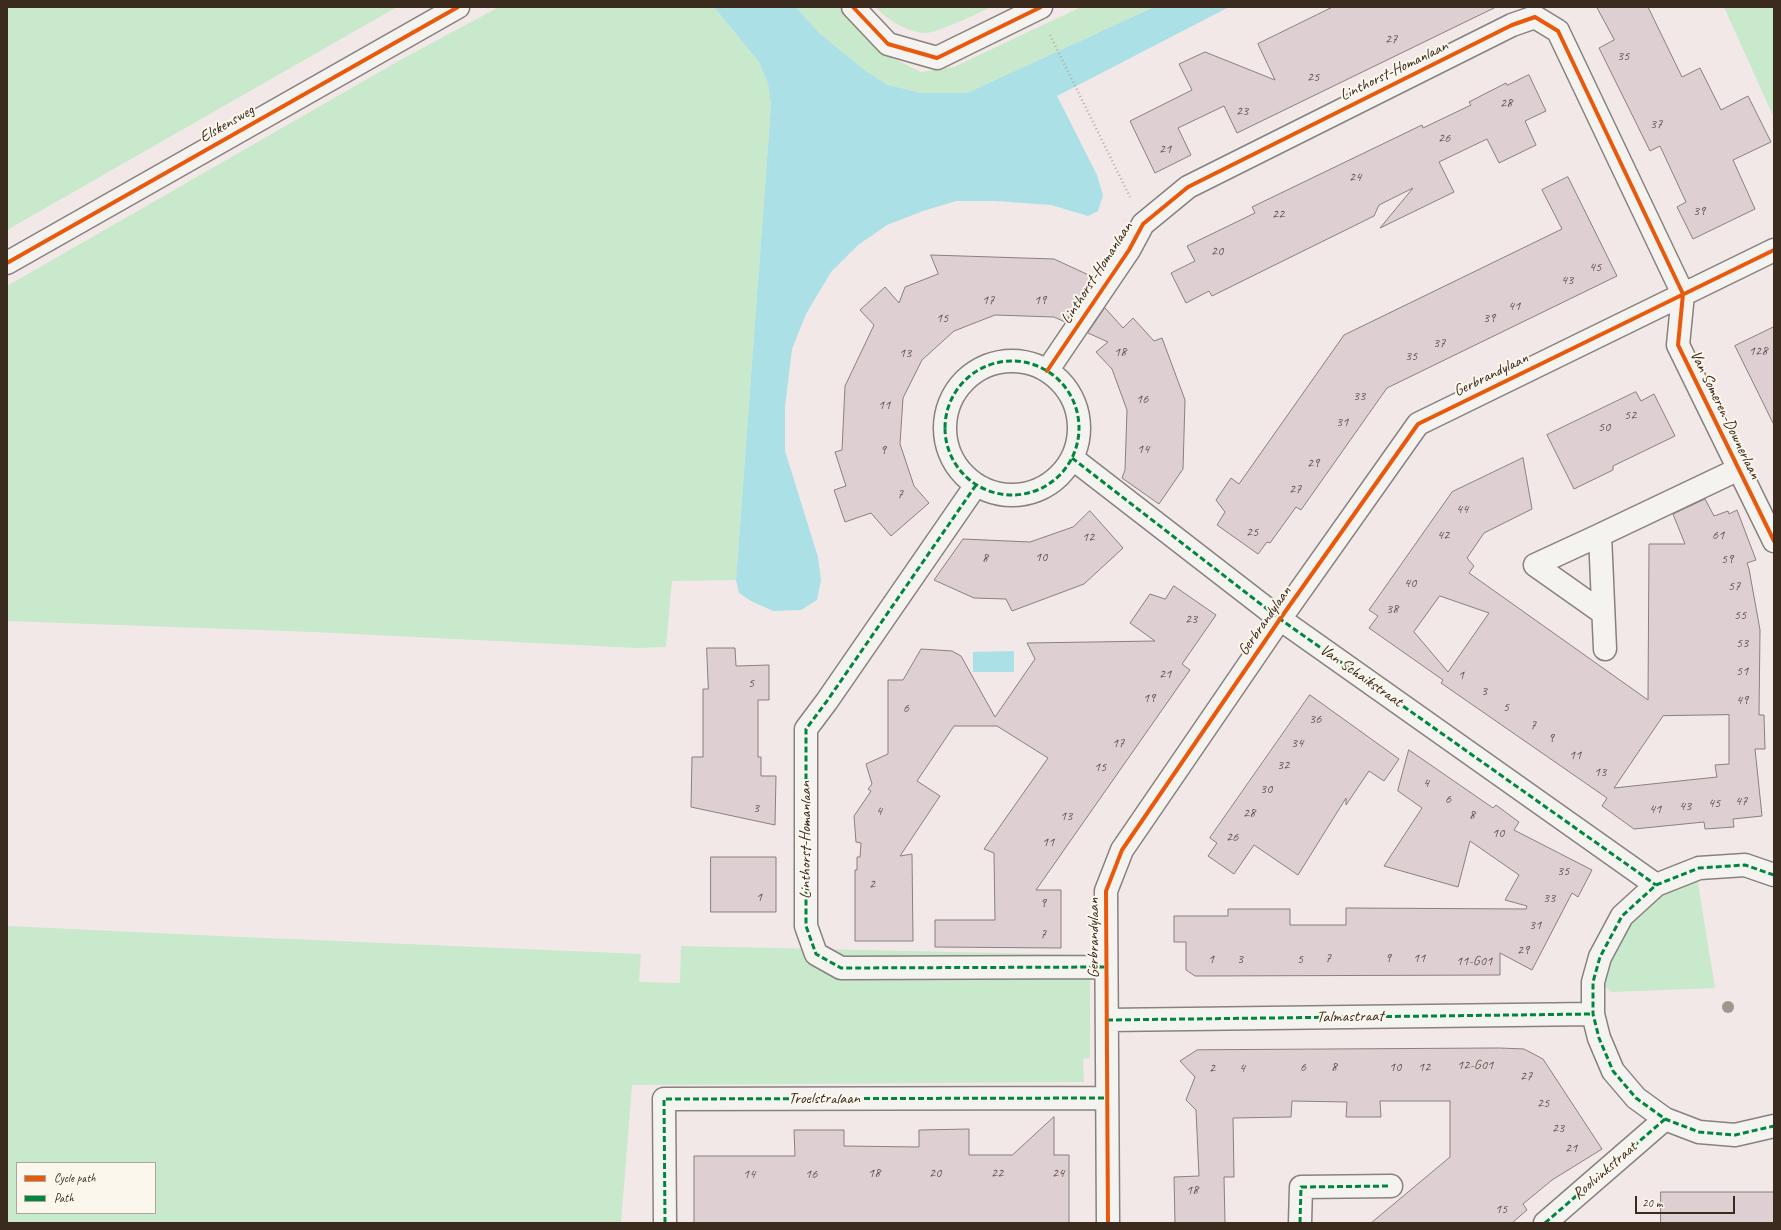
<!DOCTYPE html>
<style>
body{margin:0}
#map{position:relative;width:1781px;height:1230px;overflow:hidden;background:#f2e8e7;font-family:Caveat,sans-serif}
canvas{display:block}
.frame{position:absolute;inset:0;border:8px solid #3b2a1e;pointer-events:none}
.legend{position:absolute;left:16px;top:1162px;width:140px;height:52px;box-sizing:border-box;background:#fbf7ec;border:1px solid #aea59a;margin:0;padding:5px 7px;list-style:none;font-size:12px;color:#3b2a1e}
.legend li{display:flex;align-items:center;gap:8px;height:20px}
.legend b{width:20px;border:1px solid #aea59a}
.scale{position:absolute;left:1635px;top:1196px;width:100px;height:18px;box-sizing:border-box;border:2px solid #3b2a1e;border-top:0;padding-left:5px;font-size:12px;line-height:14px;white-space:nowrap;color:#3b2a1e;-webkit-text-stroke:3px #fbf7ec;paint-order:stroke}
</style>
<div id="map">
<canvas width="1781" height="1230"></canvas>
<div class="frame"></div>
<ul class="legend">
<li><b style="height:5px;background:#e8590c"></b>Cycle path</li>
<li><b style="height:5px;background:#00873e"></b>Path</li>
</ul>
<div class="scale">20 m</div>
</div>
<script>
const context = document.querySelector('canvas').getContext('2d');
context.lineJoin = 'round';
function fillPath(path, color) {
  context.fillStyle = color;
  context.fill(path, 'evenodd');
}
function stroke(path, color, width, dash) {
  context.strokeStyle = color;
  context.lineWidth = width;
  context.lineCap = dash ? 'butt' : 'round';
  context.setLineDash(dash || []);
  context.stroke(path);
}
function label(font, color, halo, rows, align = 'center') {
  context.font = font + ' Caveat,sans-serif';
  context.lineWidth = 4;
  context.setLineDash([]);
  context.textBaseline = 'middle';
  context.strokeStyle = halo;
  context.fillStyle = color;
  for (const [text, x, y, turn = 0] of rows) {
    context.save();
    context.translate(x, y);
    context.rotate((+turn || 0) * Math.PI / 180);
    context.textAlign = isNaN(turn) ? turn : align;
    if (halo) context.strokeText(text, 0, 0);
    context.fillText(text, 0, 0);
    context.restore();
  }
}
fillPath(new Path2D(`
 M7 7H397L7 230Z
 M499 7H714L759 62 768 84 771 105 736 580 672 581 666 647 637 648 314 632 7 621V286L402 59Z
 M796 7H838L880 52 921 72 954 67 1081 7H1154L967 93H922L888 85 867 72 819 33Z
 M875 7H991C979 13 935 34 924 33 905 31 888 20 875 7Z
 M1724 7H1774V118Z
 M1696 871 1715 988 1612 992 1594 979 1632 907Z
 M7 926 219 936 641 954 639 982 680 983 681 946 1090 955V1058L1083 1059 1084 1082 632 1085 621 1223H7ZM17 1163H155V1213H17Z`), '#c8e9cc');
fillPath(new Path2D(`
 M714 7H796L819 33 867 72 888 85 922 93H967L1154 7H1229L1057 96 1097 175 1103 195 1098 211 1088 216 1051 205 995 201H956L923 211 887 225 858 245 831 272 806 314 792 349 785 407V451L818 557 821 580 817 600 801 610 773 611 751 601 739 593 736 580 771 105 768 84 759 62Z
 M1014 651V672H973V652Z`), '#abe0e7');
const building = new Path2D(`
 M1333 7H1496L1237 133 1224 106 1178 128 1191 155 1155 173 1130 121 1192 90 1179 64 1205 52 1275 80 1258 44Z
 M1597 7H1648L1682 77 1700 68 1721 110 1748 96 1771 142 1733 160 1755 209 1693 239 1677 207 1686 202 1660 146 1650 151 1599 48 1614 40Z
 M1529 75 1546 111 1525 121 1536 145 1499 163 1487 139 1439 162 1454 192 1380 228 1413 188 1379 205 1374 216 1212 296 1209 291 1186 303 1171 273 1195 261 1187 246 1255 213 1252 207 1422 125 1423 128 1471 105 1469 102 1506 83 1507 85Z
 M1568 177 1617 276 1387 388 1301 510 1296 507 1270 543 1267 542 1258 554 1217 525 1225 512 1216 500 1231 478 1239 484 1344 335 1562 229 1542 190Z
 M931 255 1054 259 1093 277 1086 288 1087 289 1065 322 1054 317 995 315 954 331 922 360 903 398 900 444 914 486 929 503 891 536 871 513 845 522 834 490 846 486 835 452 842 450 845 386 874 325 860 310 885 287 899 303 905 287 938 274Z
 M1105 308 1123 328 1133 318 1154 341 1162 338 1185 400 1183 469 1159 504 1122 478 1125 470 1127 410 1112 369 1096 352 1108 342 1088 333Z
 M1774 327V425L1735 346Z
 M1636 392 1641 401 1654 394 1675 436 1613 466V470L1574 489 1547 435Z
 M1523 458 1532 509 1484 533 1467 558 1474 566 1469 573 1648 700 1649 544H1685L1673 514 1705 499 1714 516 1728 511 1729 514 1737 510 1756 560 1747 563 1749 569 1760 630 1759 715H1764L1765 749H1755L1762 816 1733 819 1734 827 1705 829 1704 822 1634 829 1602 806 1607 798 1441 683 1443 680 1369 628 1378 616 1369 610 1452 492ZM1440 596 1489 613 1448 672 1414 632ZM1729 715V764L1715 765 1717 777 1614 788 1663 716Z
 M1090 511 1123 548 1084 584 1012 611 1006 599 974 598 934 580 963 539 1030 542 1073 527Z
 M1174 586 1216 615 1182 664 1190 670 1036 890H1061V948L935 947V920H995L994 853 984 849 1048 758 997 726H954L917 781 940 796 900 856 912 854 913 941H855V870H857V857H860L861 843 856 842 854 816 871 791 868 789 872 784 866 764 888 754V680H903L921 649 952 651 961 656 995 717 1035 659 1027 643 1155 641 1130 623 1150 594 1165 599Z
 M707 648H735L736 666 769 665V700H758V757H761V776H776L775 825 691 807 692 757H703V689H708Z
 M1310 695 1399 759 1384 781 1369 771 1346 805V798L1298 875 1254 845 1234 874 1208 856 1217 843 1210 838Z
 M1409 750 1493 808 1496 805 1519 822 1514 830 1592 870 1578 897 1572 893 1532 970 1500 953V975L1195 976 1186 970V942H1174V916H1228V909H1290V925H1346V908L1526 909 1527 906 1505 900 1519 875 1470 841 1458 887 1384 866 1422 808 1398 791Z
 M711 857H776V912H711Z
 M1500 1048 1524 1049 1543 1059 1602 1149 1552 1180 1523 1204 1527 1210 1512 1223H1371L1450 1157V1101H1380L1381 1117H1346L1347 1102 1292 1101 1291 1117 1233 1118 1234 1177H1224L1225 1223H1175L1174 1177 1199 1176 1196 1110 1186 1100 1195 1077 1180 1061 1197 1050Z
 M1054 1117V1155H1069V1223H694V1156H795L794 1130H844V1146L919 1147V1130L969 1129V1155H1012Z
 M1661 1192H1774V1223H1661Z`);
fillPath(building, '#decfd2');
stroke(building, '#88817d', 1);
const minor = new Path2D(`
 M853 7 888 44 937 58 1041 7
 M7 263 458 7
 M945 428a67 67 0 1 1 134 0a67 67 0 1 1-134 0Z
 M1047 371 1129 250 1143 224 1188 187 1512 25 1535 17 1558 31 1683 294 1678 345 1774 541
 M1072 458 1280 619 1656 885
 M976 485 827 701 806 729V926L816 954 841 968 1106 967
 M1600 535 1535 565 1603 613
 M1605 649 1600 535 1739 469
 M1774 875 1745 865 1699 868 1656 885 1622 916 1600 957 1593 982V1014L1599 1038 1613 1071 1636 1098 1665 1119 1699 1132 1735 1135 1774 1126
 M1107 1020 1593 1014
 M665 1223 664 1099 1107 1098
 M1108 1223 1106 891 1122 850 1280 619 1418 424 1774 250
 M1300 1223 1301 1187 1391 1186
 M1545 1223 1665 1119`);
stroke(minor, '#88817d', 25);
stroke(new Path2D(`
 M1050 35 1130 197`), '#b2aeab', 2.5, [1, 3]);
stroke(minor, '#f5f3f0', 22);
stroke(new Path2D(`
 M945 428a67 67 0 1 1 134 0a67 67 0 1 1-134 0Z
 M1072 458 1280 619 1656 885
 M976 485 827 701 806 729V926L816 954 841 968 1106 967
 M1774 875 1745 865 1699 868 1656 885 1622 916 1600 957 1593 982V1014L1599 1038 1613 1071 1636 1098 1665 1119 1699 1132 1735 1135 1774 1126
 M1107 1020 1593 1014
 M665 1223 664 1099 1107 1098
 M1300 1223 1301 1187 1391 1186
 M1545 1223 1665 1119`), '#00873e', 3, [6, 3]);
stroke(new Path2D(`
 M853 7 888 44 937 58 1041 7
 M7 263 458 7
 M1047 371 1129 250 1143 224 1188 187 1512 25 1535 17 1558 31 1683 294 1678 345 1774 541
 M1108 1223 1106 891 1122 850 1280 619 1418 424 1774 250`), '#e8590c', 4);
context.fillStyle = '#9c9a8d';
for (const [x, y] of [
 [1728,1007]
]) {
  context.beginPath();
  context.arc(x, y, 6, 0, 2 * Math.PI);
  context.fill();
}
label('14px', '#66554d', null, [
 ["27",1391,39],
 ["35",1623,56],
 ["25",1313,77],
 ["28",1506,103],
 ["23",1242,111],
 ["37",1656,124],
 ["26",1444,138],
 ["21",1165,149],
 ["24",1355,177],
 ["39",1699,211],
 ["22",1278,214],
 ["20",1217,251],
 ["45",1595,267],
 ["43",1567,280],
 ["17",988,300],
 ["19",1040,300],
 ["41",1514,306],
 ["15",942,318],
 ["39",1489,318],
 ["37",1439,343],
 ["128",1758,351],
 ["18",1120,352],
 ["13",905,353],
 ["35",1411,356],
 ["33",1359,396],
 ["16",1142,399],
 ["11",884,405],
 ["52",1630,415],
 ["31",1342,422],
 ["50",1604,427],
 ["14",1143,449],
 ["9",883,450],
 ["29",1313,463],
 ["27",1295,489],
 ["7",900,494],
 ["44",1462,509],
 ["25",1252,532],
 ["42",1443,535],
 ["61",1718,535],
 ["12",1088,537],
 ["10",1041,557],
 ["8",985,558],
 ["59",1727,559],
 ["40",1410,583],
 ["57",1734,586],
 ["38",1392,609],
 ["55",1740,615],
 ["23",1191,619],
 ["53",1742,643],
 ["51",1742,671],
 ["21",1165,674],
 ["1",1461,675],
 ["5",751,683],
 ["3",1484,691],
 ["19",1149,698],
 ["49",1742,700],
 ["5",1506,707],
 ["6",906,708],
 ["36",1315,719],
 ["7",1533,725],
 ["9",1551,738],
 ["17",1118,743],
 ["34",1297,743],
 ["11",1575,755],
 ["32",1283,765],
 ["15",1100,767],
 ["13",1600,772],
 ["4",1426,783],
 ["30",1266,789],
 ["6",1448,799],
 ["47",1741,801],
 ["45",1714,803],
 ["43",1685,806],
 ["3",756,808],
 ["41",1655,809],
 ["4",879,811],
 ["28",1249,813],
 ["8",1472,815],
 ["13",1066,816],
 ["10",1498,833],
 ["26",1232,837],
 ["11",1048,842],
 ["35",1563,871],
 ["2",872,884],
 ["1",759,897],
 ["33",1549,898],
 ["9",1043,903],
 ["31",1535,925],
 ["7",1043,934],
 ["29",1523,950],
 ["7",1328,958],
 ["9",1388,958],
 ["11",1419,958],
 ["1",1211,959],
 ["3",1240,959],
 ["5",1300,959],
 ["11-G01",1474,961],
 ["12-G01",1475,1065],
 ["6",1303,1067],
 ["8",1334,1067],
 ["10",1395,1067],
 ["12",1424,1067],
 ["2",1212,1068],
 ["4",1242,1068],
 ["27",1526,1076],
 ["25",1543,1103],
 ["23",1558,1128],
 ["21",1571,1148],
 ["18",874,1173],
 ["20",935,1173],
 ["22",997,1173],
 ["24",1058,1173],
 ["14",749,1174],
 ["16",811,1174],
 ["18",1192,1190],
 ["15",1501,1209]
]);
label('16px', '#3b2a1e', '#fbf7ec', [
 ["Linthorst-Homanlaan",1394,71,-26],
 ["Elskensweg",227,124,-30],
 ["Linthorst-Homanlaan",1097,273,-57],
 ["Gerbrandylaan",1491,375,-26],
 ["Van Someren-Downerlaan",1725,415,64],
 ["Gerbrandylaan",1265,621,-55],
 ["Van Schaikstraat",1361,676,35],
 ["Linthorst-Homanlaan",806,840,-90],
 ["Gerbrandylaan",1094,938,-90],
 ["Talmastraat",1350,1017,-1],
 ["Troelstralaan",824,1099],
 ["Roolvinkstraat",1605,1171,-41]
]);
</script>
